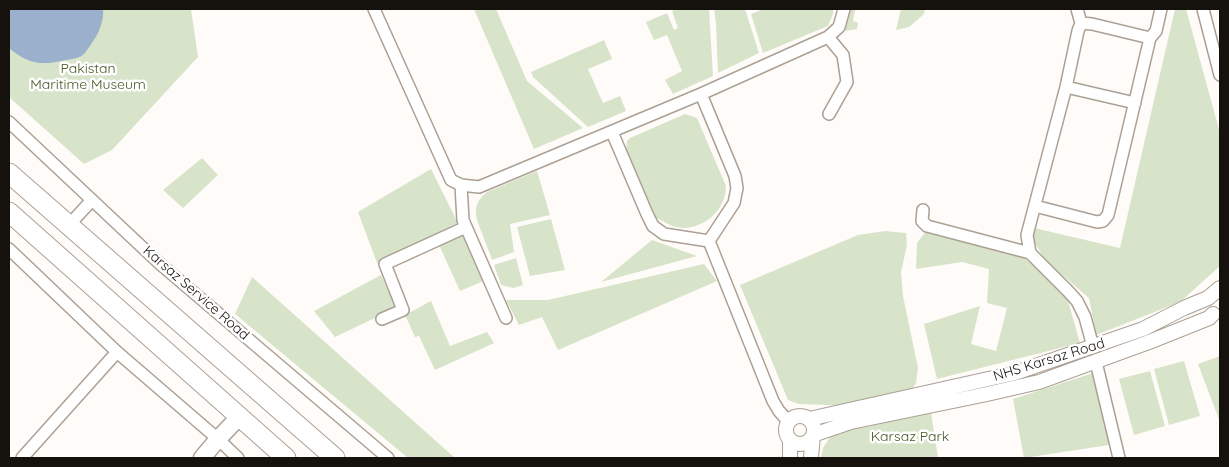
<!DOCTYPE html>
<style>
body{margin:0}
#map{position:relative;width:1229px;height:467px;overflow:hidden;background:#fefbf9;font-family:Quicksand,sans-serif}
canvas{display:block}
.frame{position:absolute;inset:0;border:10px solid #15110d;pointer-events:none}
</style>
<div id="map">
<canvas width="1229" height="467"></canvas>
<div class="frame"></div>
</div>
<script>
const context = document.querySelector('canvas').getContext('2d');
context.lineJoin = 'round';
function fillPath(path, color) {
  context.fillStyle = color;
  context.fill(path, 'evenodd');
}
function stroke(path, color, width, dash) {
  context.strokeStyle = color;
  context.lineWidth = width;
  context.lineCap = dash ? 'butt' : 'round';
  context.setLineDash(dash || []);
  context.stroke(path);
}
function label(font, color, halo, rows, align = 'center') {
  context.font = font + ' Quicksand,sans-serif';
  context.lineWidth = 5;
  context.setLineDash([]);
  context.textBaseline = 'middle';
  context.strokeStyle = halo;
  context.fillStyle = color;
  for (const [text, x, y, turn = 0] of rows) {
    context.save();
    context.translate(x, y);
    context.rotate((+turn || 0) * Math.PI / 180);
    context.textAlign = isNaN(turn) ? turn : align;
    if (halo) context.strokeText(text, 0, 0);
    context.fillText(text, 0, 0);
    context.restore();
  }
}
fillPath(new Path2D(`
 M9 9H191L198 57 112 150 84 164 9 97Z
 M474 9H496L527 81 583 128 534 149Z
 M677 9H709L713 76 673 94 665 80 682 71 667 35 654 40 646 22 667 13 674 30 678 28 672 11Z
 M714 9H745L759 53 718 73 716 23Z
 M764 9H833V14L828 26 763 53 751 14Z
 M848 9H872L855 10 853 21 858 23 857 29 845 31Z
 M901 9H925L924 14 909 27 896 30Z
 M1175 9H1186L1220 133V266L1180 302 1096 335 1089 298 1046 261 1034 242V228L1120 248Z
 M604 40 612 59 588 69 603 103 620 96 626 111 588 127 533 77 531 72Z
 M685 114 697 118 726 186C726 217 689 240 663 221 660 220 655 217 653 215 650 210 648 202 646 197 639 182 632 166 626 151L627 141 630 138Z
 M202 158 218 175 183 208 163 190Z
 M431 169 458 223 377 263 358 212Z
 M537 171 550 215 510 224 514 252 492 260C489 251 485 242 482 233 475 216 471 205 487 192Z
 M551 219 565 270 530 276 517 227Z
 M927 230 1022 256 1066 294 1080 343 937 379 924 324 980 306 971 344 996 351 1007 308 987 303 989 269 962 262 916 269 917 243Z
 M885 231 906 233 907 245 901 272 903 296 918 368 916 383 908 396 852 406 799 404 788 400 740 285 858 235Z
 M465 233 486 280 460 291 439 245Z
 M652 240 697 256 601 282Z
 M516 258 523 285 513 288 501 285 494 265Z
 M704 264 717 281 558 350 542 317 519 325 506 300H548Z
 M381 275 396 308 335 337 314 311Z
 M252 277 455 458H408L235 314Z
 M431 301 450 346 487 332 494 343 435 370 419 336 415 337 405 315Z
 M1220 356V422L1198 364Z
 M1184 361 1200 416 1169 425 1154 369Z
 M1150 371 1165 426 1134 435 1119 379Z
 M1093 373 1109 445 1024 458 1013 399Z
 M931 412 938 458H821L823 448 832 434 844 426Z`), '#d8e4c9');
fillPath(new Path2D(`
 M9 9H103C104 17 101 27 97 35 93 41 89 48 84 54 80 58 72 59 66 60 41 66 28 64 9 48Z`), '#9ab0cd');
const minor = new Path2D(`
 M374 9 451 180 461 185 479 187 701 94 828 37 839 27 844 9
 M1077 9 1081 23
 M1203 9 1220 75
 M828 37 843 55 847 82 829 114
 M1066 87 1135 103
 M701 94 735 176 737 188 734 203 709 241
 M9 122 159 263 388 458
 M612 132 647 214 653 226 664 234 709 241
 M461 185 463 220 506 318
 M1035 206 1097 222 1103 221 1108 215 1150 38
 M923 210 922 221 927 226 1030 253
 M69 225 92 200
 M709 241 773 401 779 411 788 421
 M9 249 117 352 218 439 238 458
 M382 319 403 310 385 264 466 227
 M1093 347 1085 317 1077 301 1068 291 1030 253 1027 235 1066 87 1078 31 1081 23 1092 24 1150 38 1156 31 1161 9
 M1096 362 1119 458
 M22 458 117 352`);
const tertiary = new Path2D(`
 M786 430a14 14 0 1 1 28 0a14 14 0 1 1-28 0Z
 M809 419 1015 373 1143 329 1184 308 1208 298 1220 288
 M790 458V441
 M811 458 813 435 851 422 987 394 1039 382 1149 342 1209 318 1213 314`);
const secondary = new Path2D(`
 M202 458 218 439 239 417`);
const trunk = new Path2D(`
 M9 173 335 458
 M9 212 286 458`);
stroke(minor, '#aca094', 14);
stroke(tertiary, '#aca094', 16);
stroke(secondary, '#aca094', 19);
stroke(trunk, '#aca094', 21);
stroke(minor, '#fff', 11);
stroke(tertiary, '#fff', 14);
stroke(secondary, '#fff', 16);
stroke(trunk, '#fff', 19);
label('14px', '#455825', '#fff', [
 ["Pakistan",88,69],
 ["Maritime Museum",88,85],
 ["Karsaz Park",910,437]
]);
label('14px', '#15110d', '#fff', [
 ["Karsaz Service Road",196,293,41],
 ["NHS Karsaz Road",1049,360,-17]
]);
</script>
